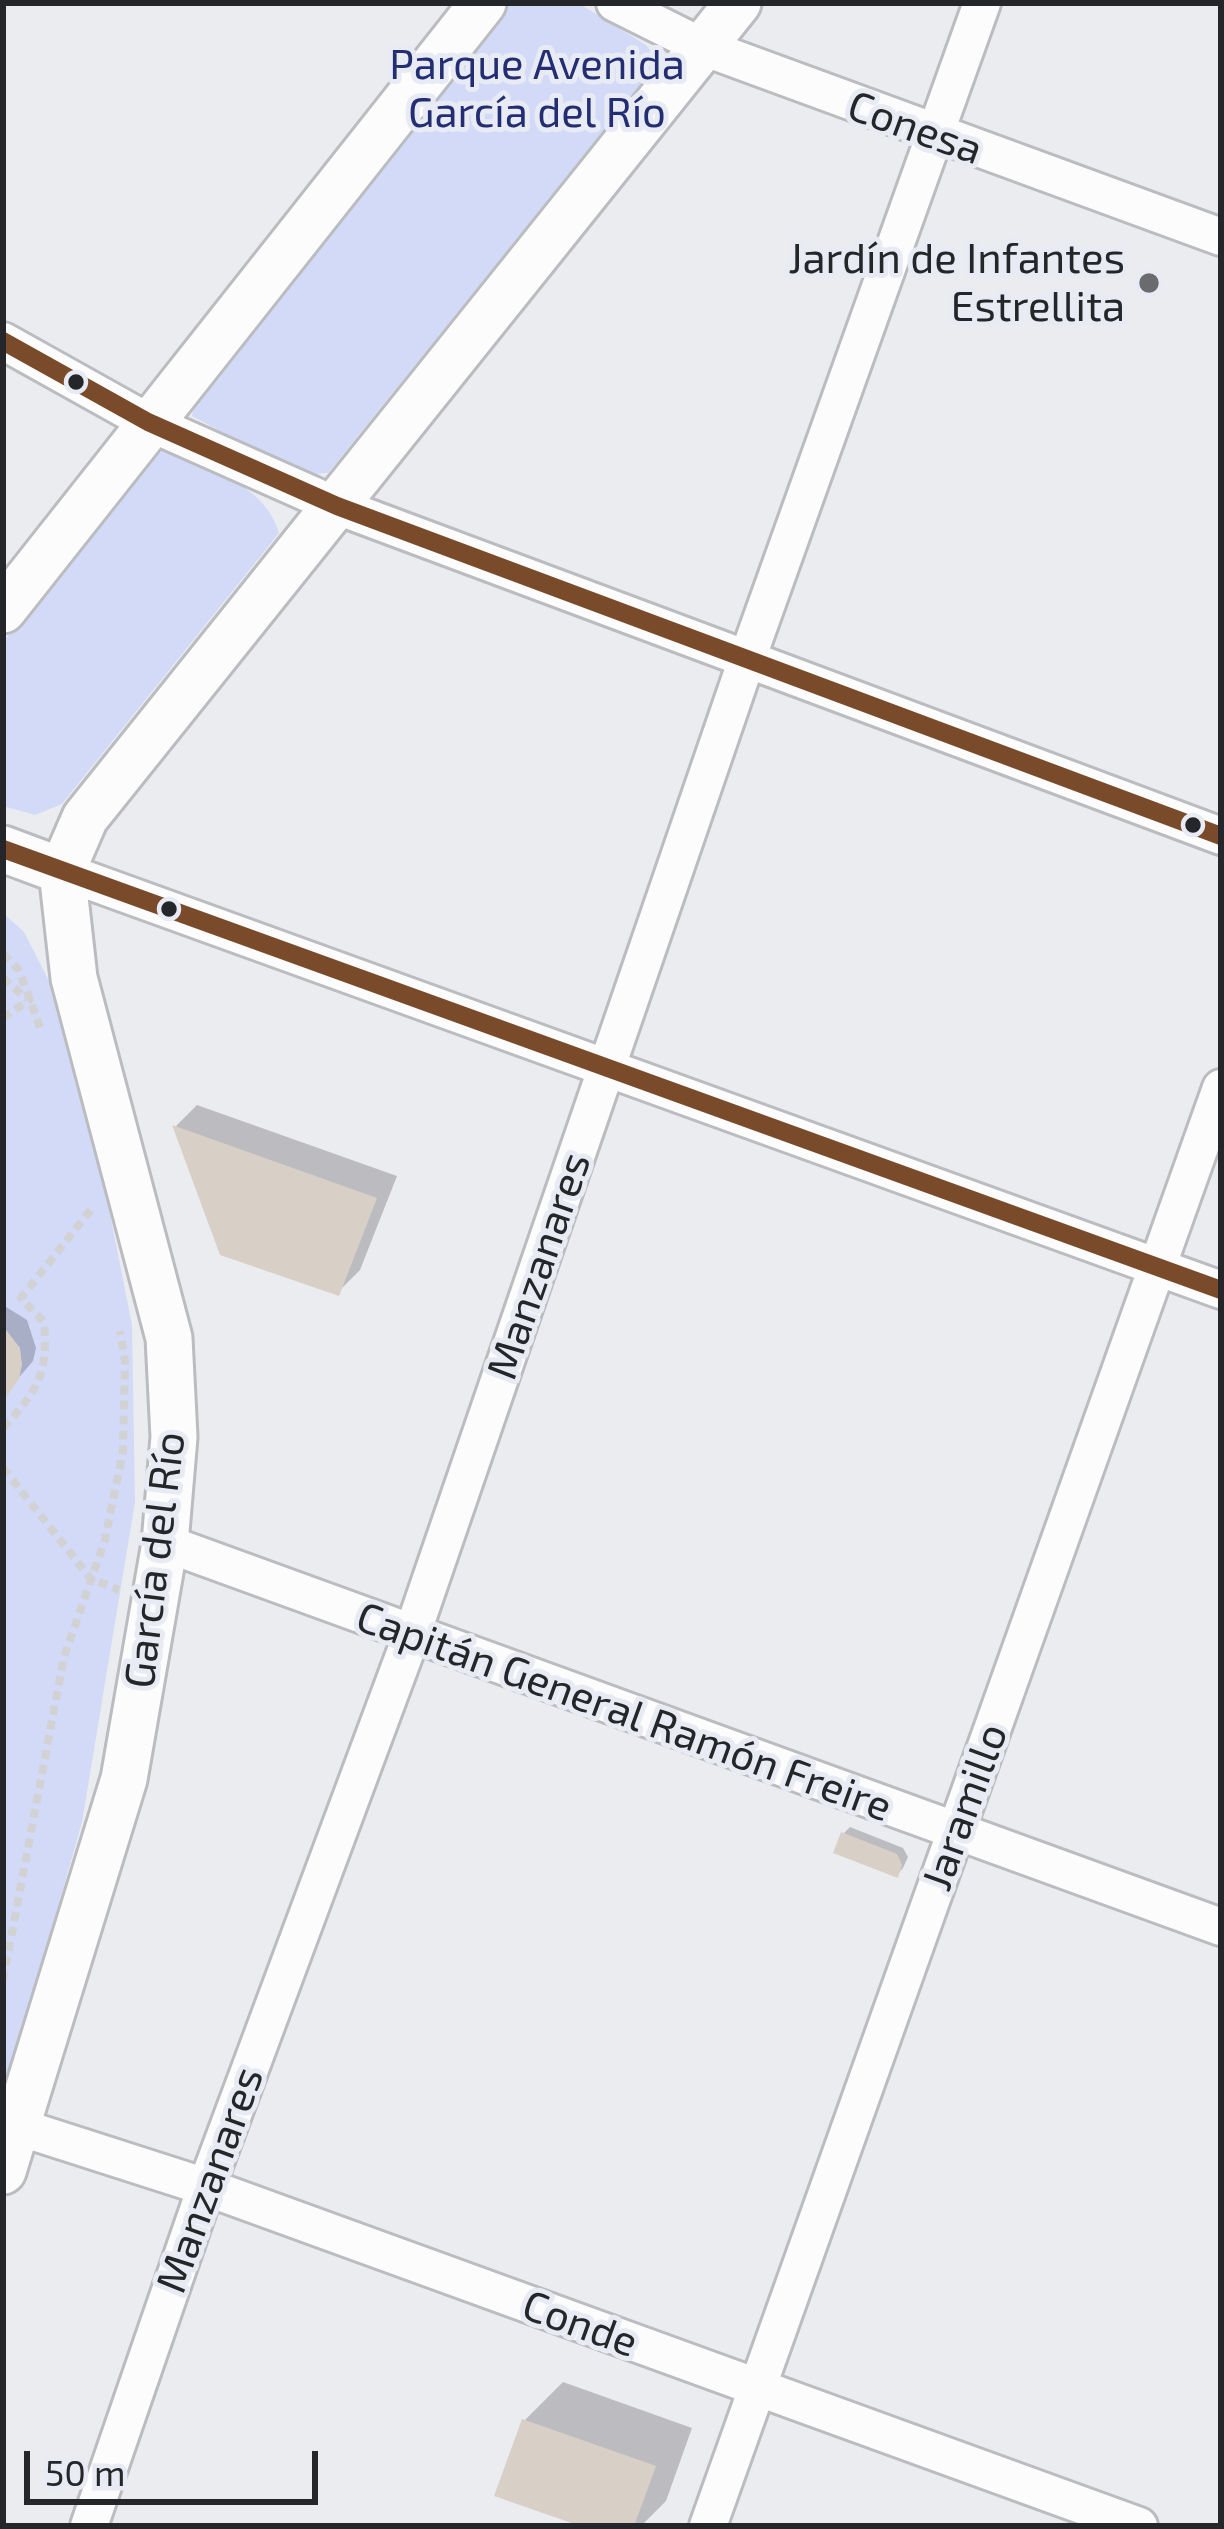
<!DOCTYPE html>
<meta charset="utf-8">
<style>
body{margin:0}
#map{position:relative;width:1224px;height:2529px;overflow:hidden;background:#ebecf0;font-family:"Exo 2",sans-serif}
canvas{display:block}
.frame{position:absolute;inset:0;border:6px solid #252629;pointer-events:none}
.scale{position:absolute;left:24px;top:2451px;width:294px;height:54px;box-sizing:border-box;border:6px solid #252629;border-top:0;padding-left:15px;font-size:36px;line-height:42px;white-space:nowrap;color:#252629;-webkit-text-stroke:9px #e8ebf3;paint-order:stroke}
</style>
<div id="map">
<canvas width="1224" height="2529"></canvas>
<div class="frame"></div>
<div class="scale">50 m</div>
</div>
<script>
const context = document.querySelector('canvas').getContext('2d');
context.lineJoin = 'round';
function fillPath(path, color) {
  context.fillStyle = color;
  context.fill(path, 'evenodd');
}
function stroke(path, color, width, dash) {
  context.strokeStyle = color;
  context.lineWidth = width;
  context.lineCap = dash ? 'butt' : 'round';
  context.setLineDash(dash || []);
  context.stroke(path);
}
function label(font, color, halo, rows, align = 'center') {
  context.font = font + ' "Exo 2",sans-serif';
  context.lineWidth = 10;
  context.setLineDash([]);
  context.textBaseline = 'middle';
  context.strokeStyle = halo;
  context.fillStyle = color;
  for (const [text, x, y, turn = 0] of rows) {
    context.save();
    context.translate(x, y);
    context.rotate((+turn || 0) * Math.PI / 180);
    context.textAlign = isNaN(turn) ? turn : align;
    if (halo) context.strokeText(text, 0, 0);
    context.fillText(text, 0, 0);
    context.restore();
  }
}
fillPath(new Path2D(`
 M508 3H578L646 45 657 58 654 68 328 473 302 475 192 416 196 393Z
 M164 450C208 471 265 483 279 533L62 804 35 815 3 806V642L150 459Z
 M3 913 24 932 49 981 93 1128 132 1325 135 1502 82 1822 3 2101Z`), '#d2daf7');
fillPath(new Path2D(`
 M197 1105 397 1176 360 1270 338 1292 222 1252 176 1126Z
 M3 1305 27 1320 36 1348 33 1361 3 1396Z
 M850 1827 903 1848 908 1857 903 1868 897 1875 843 1834Z
 M563 2382 692 2428 666 2501 641 2526H589L525 2420Z`), '#0003');
fillPath(new Path2D(`
 M172 1125 377 1198 339 1296 220 1255Z
 M3 1326 20 1348 22 1365 19 1379 3 1401Z
 M841 1832 897 1854 902 1865 898 1878 833 1853Z
 M522 2419 656 2466 634 2526H580L494 2496Z`), '#d8d0c7');
const minor = new Path2D(`
 M615 3 703 47 1221 237
 M3 341 148 422 337 506 1221 836
 M62 871 1221 1290
 M165 1543 1221 1927
 M19 2127 206 2187 1139 2526
 M89 2526 206 2187 411 1637 746 662 982 3
 M708 2526 1221 1088`);
const tertiary = new Path2D(`
 M3 610 483 3
 M3 849 62 871
 M62 871 85 818 738 3
 M3 2171 124 1779 165 1543 174 1437 169 1338 74 978 62 871`);
stroke(minor, '#bbbcbf', 42);
stroke(tertiary, '#bbbcbf', 51);
stroke(new Path2D(`
 M3 954 19 970 42 1033
 M3 978 27 999
 M3 1018 32 998
 M3 1428C38 1389 48 1376 44 1322L21 1298 92 1208
 M3 1468 91 1579 119 1590
 M3 1980 64 1657 105 1540 123 1451 125 1361 120 1331`), '#d2d2d4', 8, [9, 6]);
stroke(minor, '#fcfcfd', 36);
stroke(tertiary, '#fcfcfd', 45);
stroke(new Path2D(`
 M3 341 148 422 337 506 1221 836
 M3 849 1221 1290`), '#7a4b2a', 18);
for (const [x, y, r, color] of [
 [1149,283,12,"#6a6b6f"],
 [76,382,10,"#252629"],
 [1193,825,10,"#252629"],
 [169,909,10,"#252629"]
]) {
  const dot = new Path2D();
  dot.arc(x, y, r, 0, 2 * Math.PI);
  context.fillStyle = color;
  context.fill(dot);
  stroke(dot, '#e8ebf3', 4.5);
}
label('42px', '#232e72', '#e8ebf3', [
 ["Parque Avenida",537,65],
 ["García del Río",537,113]
]);
label('42px', '#252629', '#e8ebf3', [
 ["Conesa",915,128,20],
 ["Manzanares",539,1266,-71],
 ["García del Río",155,1560,-83],
 ["Capitán General Ramón Freire",624,1712,20],
 ["Jaramillo",965,1807,-70],
 ["Manzanares",210,2180,-70],
 ["Conde",580,2324,20]
]);
label('42px', '#252629', '#e8ebf3', [
 ["Jardín de Infantes",1125,259],
 ["Estrellita",1125,307]
], 'right');
</script>
